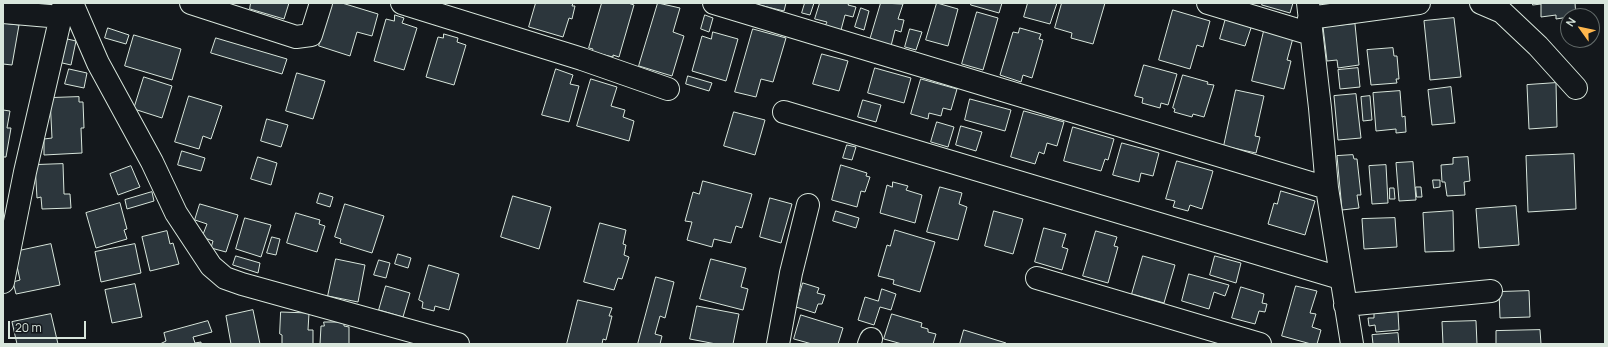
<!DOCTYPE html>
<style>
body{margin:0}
#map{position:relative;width:1608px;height:347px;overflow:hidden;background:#14181c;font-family:Manrope,sans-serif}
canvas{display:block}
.frame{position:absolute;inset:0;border:4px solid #d8e6dc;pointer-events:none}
.north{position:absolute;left:1560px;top:8px;width:40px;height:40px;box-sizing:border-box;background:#14181c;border:1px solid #626a69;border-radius:50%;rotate:303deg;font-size:11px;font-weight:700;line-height:16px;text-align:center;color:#d8e6dc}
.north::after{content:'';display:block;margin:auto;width:14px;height:18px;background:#ffb74d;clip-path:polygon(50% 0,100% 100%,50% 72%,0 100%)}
.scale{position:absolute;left:8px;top:321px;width:78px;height:18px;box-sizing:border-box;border:2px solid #d8e6dc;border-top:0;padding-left:5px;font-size:12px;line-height:14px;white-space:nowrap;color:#d8e6dc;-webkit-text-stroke:3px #14181c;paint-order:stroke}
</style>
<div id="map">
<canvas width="1608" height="347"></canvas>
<div class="frame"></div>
<div class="north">N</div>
<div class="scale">20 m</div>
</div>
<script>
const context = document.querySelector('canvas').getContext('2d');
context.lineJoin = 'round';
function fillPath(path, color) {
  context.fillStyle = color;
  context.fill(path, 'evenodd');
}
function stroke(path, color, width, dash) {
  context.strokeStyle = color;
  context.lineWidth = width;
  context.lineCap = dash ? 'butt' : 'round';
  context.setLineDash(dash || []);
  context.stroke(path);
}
const building = new Path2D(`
 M251 3H289L284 19 250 9Z
 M331 3H342L378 14 372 36 357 32 350 56 319 46Z
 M536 3H573L572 6H575L572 19 569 18 563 37 529 27Z
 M602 3H628L634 5 619 57 613 55V57L592 52 593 49 589 48Z
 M658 3 680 8 673 32 684 36 672 76 639 66Z
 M760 3H786L784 11 759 5Z
 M805 3H814L810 15 802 13Z
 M820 3H849L848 5 856 7 853 17 845 15 841 30 825 26 827 22 815 19Z
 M881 3 903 4 898 19 904 20 901 32 895 30 891 46 870 40Z
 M937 3 958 9 948 46 926 40Z
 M971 3H1002L999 13 971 5Z
 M1028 3H1057L1050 24 1024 17Z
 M1062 3H1105L1093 44 1071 38 1072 33 1055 28Z
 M1263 3H1293L1290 13 1262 5Z
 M1533 3H1575L1576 16 1556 19V15L1541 17V4L1533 5Z
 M861 8 869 11 864 30 855 27Z
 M1173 10 1210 21 1203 47 1197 45 1190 69 1159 60Z
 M977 12 998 18 983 70 962 64Z
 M395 15 404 18 402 23 417 28 404 70 374 61 386 19 394 21Z
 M705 15 713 18 709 32 701 29Z
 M1226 18 1252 25 1245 46 1220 39Z
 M1454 18 1461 77 1430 80 1424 21Z
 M3 23 19 25 12 65 3 64Z
 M1355 24 1359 65 1338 68 1337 60 1327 61 1323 27Z
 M108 28 129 35 126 44 105 38Z
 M1020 28 1041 34 1039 39 1043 40 1032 78 1023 75 1021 82 1000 75 1013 32 1018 33Z
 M753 29 786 38 773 82 761 79 756 97 735 92Z
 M910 29 922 32 916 50 905 47Z
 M1264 31 1293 38 1287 60 1291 61 1284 89 1252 81Z
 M713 32 738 39 726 81 692 71 702 36 711 39Z
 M444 34 458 38 457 42 466 45 454 85 426 77 438 37 443 38Z
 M134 35 181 49 172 80 125 66Z
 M63 38 76 41 71 65 58 62Z
 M216 38 287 59 282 74 211 53Z
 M1393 48 1394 56H1397L1399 79H1396L1397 83 1371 85 1367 50Z
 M822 54 848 61 839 91 813 84Z
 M1144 65 1177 74 1168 105 1161 103 1160 108 1142 103 1143 98 1135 96Z
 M875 68 911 78 904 103 868 93Z
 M1358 68 1360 87 1340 89 1338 70Z
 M69 69 87 73 84 88 65 84Z
 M556 69 573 75 570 84 579 86 569 122 542 115Z
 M297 73 325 81 313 119 286 111Z
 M1183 75 1208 82 1207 84 1214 85 1204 117 1193 114 1192 117 1174 112 1175 109 1173 108Z
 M688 76 712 83 709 91 686 84Z
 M144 77 172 86 162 118 134 109Z
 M591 79 617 87 611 106 625 110 623 117 634 121 629 141 577 126Z
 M921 79 957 89 951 110 943 108 941 116 929 113 928 119 911 114Z
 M1556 83 1557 127 1529 129 1527 85Z
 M1451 87 1455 123 1432 125 1428 90Z
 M1236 90 1264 96 1255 136 1260 137 1256 153 1224 146Z
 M1400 91 1402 117 1405 116 1406 132 1396 133V129L1376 131 1373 93Z
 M1356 94 1361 138 1338 140 1334 96Z
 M189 96 222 106 211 139 203 136 199 149 175 142Z
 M1370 96 1372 120 1363 121 1361 97Z
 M79 97V102H83L84 128H81L82 153 44 155V139L52 138 50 98Z
 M970 99 1011 110 1005 131 965 120Z
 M863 100 881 105 876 122 858 117Z
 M3 110 10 111 7 128H11L6 157H3Z
 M1024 111 1064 122 1057 146 1047 143 1044 154 1039 152 1035 164 1011 157Z
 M734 112 765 120 755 155 724 146Z
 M267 119 288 125 281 147 261 141Z
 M937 122 954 127 948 147 931 142Z
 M961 126 982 132 976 151 956 145Z
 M1073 127 1114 139 1108 160 1105 159 1101 171 1064 161Z
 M1122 143 1159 153 1153 176 1141 173 1139 182 1113 175Z
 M847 145 856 147 852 160 843 158Z
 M182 151 205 158 201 171 178 165Z
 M1574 154 1576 209 1528 212 1526 156Z
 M1353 155 1354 159H1357L1361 195H1357L1359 208 1342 210 1337 156Z
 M258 157 277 163 271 185 251 179Z
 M1468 157 1470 181 1464 182 1465 195 1447 196 1445 182H1442L1441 165 1453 164V158Z
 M1177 161 1213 171 1202 209 1190 205 1188 211 1173 207 1175 201 1166 199Z
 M1413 162 1416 200 1399 201 1396 163Z
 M63 164 64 194H70L71 208 42 209 41 197 37 198 35 165Z
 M841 165 867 173 866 176 870 177 865 192 861 191 857 207 832 200Z
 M1386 165 1388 203 1372 204 1369 166Z
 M131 166 140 187 118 195 110 174Z
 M1433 180H1440V187L1434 188Z
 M703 181 752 194 742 228 736 226 731 243 714 239 712 247 687 240 692 222 685 221 693 192 699 194Z
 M893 182 908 186 906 190 922 195 915 223 880 213 887 185 892 187Z
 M940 187 962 193 959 204 967 207 958 240 927 232Z
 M1416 187H1421L1422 197H1417Z
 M1390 188H1394L1395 199H1390Z
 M1281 191 1315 201 1305 235 1268 224 1274 203 1277 204Z
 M152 192 154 201 127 209 125 200Z
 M320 193 333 197 330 207 317 203Z
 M513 196 551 207 539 249 501 237Z
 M770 198 792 204 781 243 760 237Z
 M120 203 127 229 124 230 127 239 96 248 86 213Z
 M200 204 238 215 226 252 211 248 213 241 202 237 207 224 195 220Z
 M345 204 384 216 372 253 340 243 341 239 335 237Z
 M1516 206 1519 245 1479 248 1476 209Z
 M836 211 859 218 856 228 833 221Z
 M994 211 1023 219 1013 254 985 246Z
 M1453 211 1454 251 1425 252 1423 213Z
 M296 213 320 220 319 224 325 226 317 252 287 243Z
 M245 218 271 225 261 257 236 249Z
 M1395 218 1397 247 1364 249 1362 219Z
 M600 223 626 230 623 244 626 245 624 255 629 257 622 279 618 278 614 290 584 282Z
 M1044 228 1066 234 1062 247 1068 249 1062 270 1035 262Z
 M895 230 935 242 920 292 893 284 894 280 878 276 887 245 890 246Z
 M167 231 170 244 173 243 179 264 150 271 142 237Z
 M1096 231 1117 237 1114 246 1118 247 1108 283 1083 276Z
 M272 237 280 239 276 255 267 253Z
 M51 244 60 285 16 294 13 282 20 280 14 252Z
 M135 244 141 273 101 282 95 252Z
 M398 254 411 258 408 268 395 264Z
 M236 256 260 263 258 273 233 265Z
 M1143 256 1175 265 1164 303 1132 294Z
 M1215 256 1241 263 1236 283 1210 275Z
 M336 259 365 265 358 302 328 296Z
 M711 259 746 268 741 287 748 289 743 310 700 299Z
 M379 260 390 263 386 278 374 275Z
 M429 265 459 274 449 310 435 306 434 311 422 308 423 302 419 300Z
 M1189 274 1229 285 1225 296 1214 292 1209 309 1182 301Z
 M656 277 674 282 665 318 660 316 655 334 662 336 660 344H638Z
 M803 283 819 288 817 293 825 295 822 304H818L815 313 796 307Z
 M135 284 142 317 112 323 105 290Z
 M386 286 410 293 403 317 379 310Z
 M1296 286 1317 291 1310 313 1316 314 1312 327 1321 330 1317 344H1311L1282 336Z
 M1241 287 1264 294 1262 303 1267 304 1265 312 1259 311 1255 324 1232 318Z
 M882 289 896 294 891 310 880 307 874 325 858 320 865 297 878 301Z
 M1529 291 1530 317 1500 318 1499 292Z
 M578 300 612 308 609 316H612L606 340 603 339 602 344H567Z
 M697 306 739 314 733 344H716L690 339Z
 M253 310 260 344H231L226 316Z
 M281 312 309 313 308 330H313V344H282V335L280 334Z
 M1398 312 1399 330 1376 332 1375 325 1369 326 1368 318H1374V314Z
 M51 314 58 344H17L12 322Z
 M892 314 922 323 921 327 928 329V332L936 334 933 344H902L884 339Z
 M801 315 843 328 838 344H812L794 339Z
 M208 321 212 332 193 337 195 343 201 342V344H160L166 341 164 333Z
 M1476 321 1477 344H1443L1442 322Z
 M324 322H344V326L349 327V344H320L321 326H324Z
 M964 330 1006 343 1005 344H960Z
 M1540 330 1541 344H1496V331Z
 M1398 333 1399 344H1373L1372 335Z`);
fillPath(building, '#2c363c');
stroke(building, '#d8e6dc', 1);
const minor = new Path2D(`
 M72 3 98 63 152 162 176 213 211 266 225 278 242 284 458 344
 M191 3 296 37 311 35 321 3
 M402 3 582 59 668 89
 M714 3 1327 188
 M1208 3 1311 34
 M1308 3 1320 108 1327 188 1352 344
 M1481 3 1502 12 1538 46 1576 88
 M3 12 61 17
 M1309 18 1419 3
 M784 112 1340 278
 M1037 278 1260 344
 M3 282 25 172 64 3
 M1345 305 1491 291
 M778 344 791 273 808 205
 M869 344 871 339`);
stroke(minor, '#d8e6dc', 24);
stroke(minor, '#14181c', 22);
</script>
